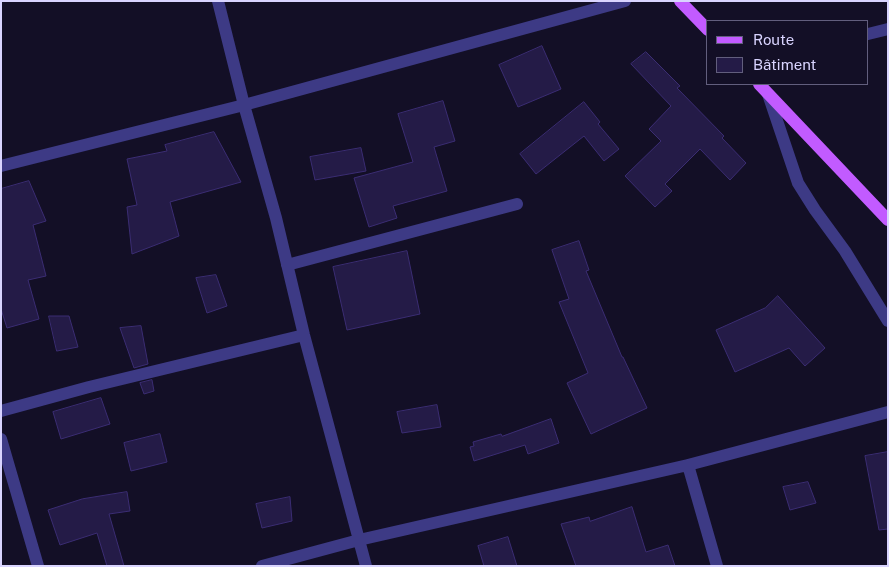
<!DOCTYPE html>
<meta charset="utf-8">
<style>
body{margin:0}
#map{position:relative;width:889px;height:567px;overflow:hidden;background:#130f26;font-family:"Public Sans",sans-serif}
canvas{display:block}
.frame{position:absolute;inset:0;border:2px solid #d9d4ff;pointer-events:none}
.legend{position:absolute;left:706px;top:20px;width:162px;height:65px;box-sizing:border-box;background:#130f26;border:1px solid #625e7d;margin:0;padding:6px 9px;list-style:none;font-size:15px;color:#d9d4ff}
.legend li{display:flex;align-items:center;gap:10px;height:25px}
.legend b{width:25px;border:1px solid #625e7d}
</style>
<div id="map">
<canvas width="889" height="567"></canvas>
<div class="frame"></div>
<ul class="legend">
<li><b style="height:6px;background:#c25bff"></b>Route</li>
<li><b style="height:14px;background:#241b47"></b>Bâtiment</li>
</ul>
</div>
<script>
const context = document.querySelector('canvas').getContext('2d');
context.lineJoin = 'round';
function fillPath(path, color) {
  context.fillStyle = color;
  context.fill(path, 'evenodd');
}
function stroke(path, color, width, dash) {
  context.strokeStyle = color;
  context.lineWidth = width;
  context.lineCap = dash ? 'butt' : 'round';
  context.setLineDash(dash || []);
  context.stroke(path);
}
const building = new Path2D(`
 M542 46 561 89 518 107 499 65Z
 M646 52 680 86 677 88 724 136 722 138 746 163 730 180 700 149 665 184 672 191 655 207 625 176 661 141 649 129 671 106 631 64Z
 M443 101 455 141 434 147 447 191 393 206 397 218 369 227 354 178 413 162 398 114Z
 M584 102 600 122 598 124 619 149 604 161 584 136 536 174 520 154Z
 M214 132 241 182 170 202 179 236 132 254 127 207 137 205 127 159 167 151 165 145Z
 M361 148 366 171 315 180 310 157Z
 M29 181 46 221 33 225 46 276 28 280 39 319 7 328 1 309V189Z
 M579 241 589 270 586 271 622 357H623L647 408 591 434 567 383 588 373 559 302 569 299 552 250Z
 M407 251 420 314 347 330 333 267Z
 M216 275 227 306 207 313 196 278Z
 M778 296 825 348 805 366 789 348 735 372 716 330 765 308Z
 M49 316H69L78 347 57 351Z
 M141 326 148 364 134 368 120 328Z
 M152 380 154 391 144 394 140 383Z
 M101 398 110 424 61 439 53 412Z
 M437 405 441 427 402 433 397 412Z
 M551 419 559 443 528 454 525 445 474 461 470 447 474 446 473 442 501 434 502 436Z
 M160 434 167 462 131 471 124 443Z
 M888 452V529L879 530 865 456Z
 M808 482 816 503 790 510 783 487Z
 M127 492 130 511 109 514 124 566H107L97 533 60 545 48 510 82 499Z
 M290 497 292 521 262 528 256 504Z
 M632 507 646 552 668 545 675 566H576L561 524 589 517 590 521Z
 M508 537 517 566H484L478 546Z`);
fillPath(building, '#241b47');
stroke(building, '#3b2d73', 1);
stroke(new Path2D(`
 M218 1 244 105 276 218 304 335 366 566
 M868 34 888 29
 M768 94 798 183 815 210 845 251 888 321
 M1 166 244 105 625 1
 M287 265 517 204
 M1 411 89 387 304 335
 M1 439 38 566
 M688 465 717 566
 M262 566 359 540 688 465 888 412`), '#3d3a85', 12);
stroke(new Path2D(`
 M680 1 708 30
 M759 84 888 220`), '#c25bff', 12);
</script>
